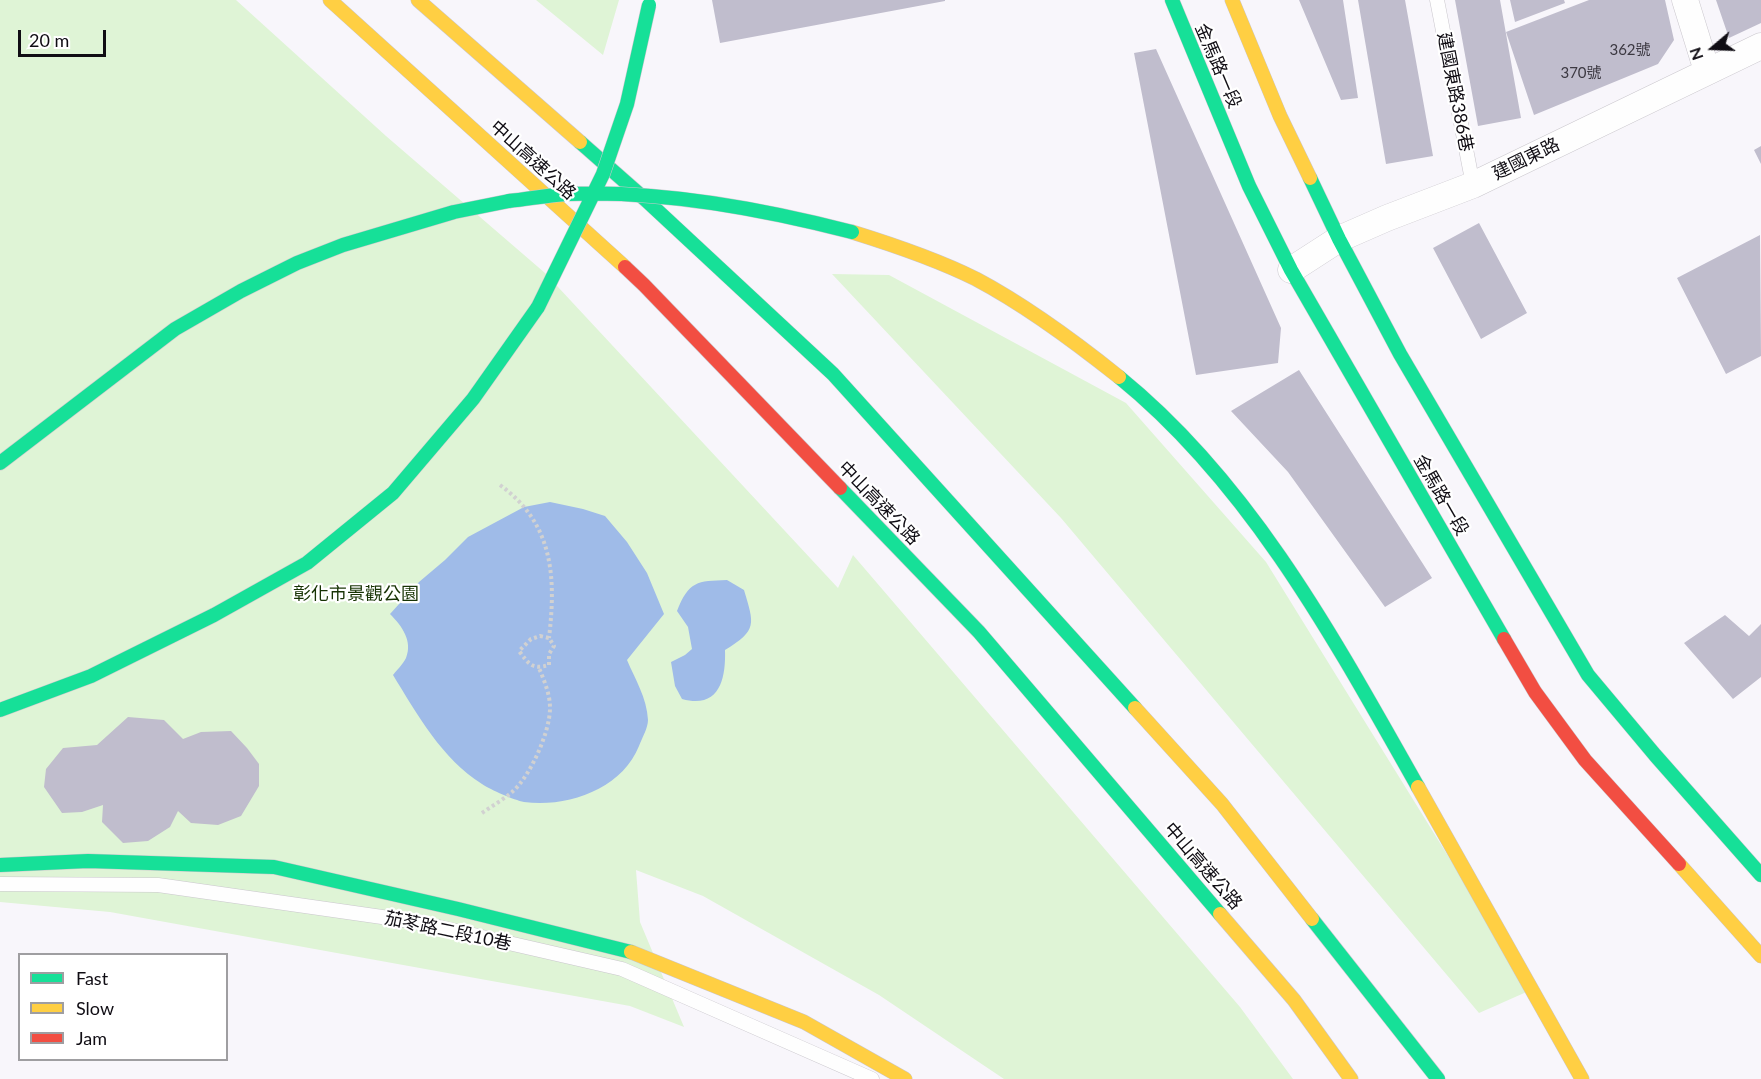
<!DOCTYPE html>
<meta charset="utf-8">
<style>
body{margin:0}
#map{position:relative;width:1761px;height:1079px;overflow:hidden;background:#f8f6fb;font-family:Lato,sans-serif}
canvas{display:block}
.legend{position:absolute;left:18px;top:953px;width:210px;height:108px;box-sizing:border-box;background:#fff;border:2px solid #9f9ea1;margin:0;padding:8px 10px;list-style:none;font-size:18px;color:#100d14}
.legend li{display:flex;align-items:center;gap:12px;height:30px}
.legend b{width:30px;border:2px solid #9f9ea1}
.north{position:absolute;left:1683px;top:18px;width:60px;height:60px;-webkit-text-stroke:4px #fff;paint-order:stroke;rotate:251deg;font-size:16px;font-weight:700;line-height:24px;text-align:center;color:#100d14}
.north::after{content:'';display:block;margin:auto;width:21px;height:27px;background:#100d14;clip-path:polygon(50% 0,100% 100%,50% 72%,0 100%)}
.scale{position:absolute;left:18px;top:30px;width:88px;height:27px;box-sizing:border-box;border:3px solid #100d14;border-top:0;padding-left:8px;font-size:18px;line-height:21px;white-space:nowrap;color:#100d14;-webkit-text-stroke:4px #fff;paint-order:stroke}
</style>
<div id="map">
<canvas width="1761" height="1079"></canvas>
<ul class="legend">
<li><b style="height:8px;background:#16e098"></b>Fast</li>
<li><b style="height:8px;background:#ffcf43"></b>Slow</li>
<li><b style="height:8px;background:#f24e42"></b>Jam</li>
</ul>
<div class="north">N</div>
<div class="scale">20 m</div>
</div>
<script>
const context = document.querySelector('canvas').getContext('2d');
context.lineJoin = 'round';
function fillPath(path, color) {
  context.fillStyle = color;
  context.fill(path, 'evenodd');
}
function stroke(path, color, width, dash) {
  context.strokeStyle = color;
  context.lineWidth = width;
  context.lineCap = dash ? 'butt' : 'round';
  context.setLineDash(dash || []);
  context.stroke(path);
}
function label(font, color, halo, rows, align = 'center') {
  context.font = font + ' Lato,"Noto Sans TC",sans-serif';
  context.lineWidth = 4.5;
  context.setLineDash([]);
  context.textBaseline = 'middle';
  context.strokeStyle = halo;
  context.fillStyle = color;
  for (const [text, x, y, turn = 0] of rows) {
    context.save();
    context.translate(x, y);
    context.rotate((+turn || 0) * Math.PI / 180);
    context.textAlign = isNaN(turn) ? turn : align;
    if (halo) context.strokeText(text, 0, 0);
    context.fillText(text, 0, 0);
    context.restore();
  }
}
fillPath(new Path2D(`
 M0 0H236L386 136 545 273 838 588 853 555 1240 1007 1293 1079H1004L879 995 703 896 636 870 640 922 684 1027 630 1006 110 912 0 902Z
 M536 0H619L603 55Z
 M832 274 889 275 1126 403 1266 562 1531 990 1479 1013 1061 518Z`), '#dff4d6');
fillPath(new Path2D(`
 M550 502 583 509 605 516 627 542 647 573 664 614 627 660C635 679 647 698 648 720 648 728 642 738 639 746 622 789 567 808 524 802 514 800 491 790 482 784 442 759 417 714 393 675 397 670 403 664 406 658 413 641 402 626 390 614L419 582 445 560 468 537 524 507Z
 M727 580 744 590C754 624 758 630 725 650 726 680 719 709 682 699L675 686 671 662 685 655 692 649 688 627 677 611C689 581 697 581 727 580Z`), '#9fbbe8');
fillPath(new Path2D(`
 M712 0H945V1L720 43Z
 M1299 0H1343L1358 98 1341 100Z
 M1358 0H1405L1433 156 1386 164Z
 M1455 0H1500L1521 118 1478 126Z
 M1510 0H1564L1565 3 1515 22Z
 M1589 0H1665L1674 40 1658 64 1534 115 1506 32Z
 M1716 0H1761V23L1729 38Z
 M1156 49 1281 328 1278 363 1196 375 1134 53Z
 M1761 146V164L1754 150Z
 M1479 223 1527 313 1481 339 1433 248Z
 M1760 235 1761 356 1726 374 1677 278Z
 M1299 370 1432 578 1385 607 1288 472 1231 411Z
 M1725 615 1749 636 1761 624V677L1733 699 1684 643Z
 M128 717 164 720 183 739 201 732 231 731 247 748 259 764V786L241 816 218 825 191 823 178 811 170 827 148 841 123 843 102 822 103 805 82 812 62 813 44 787 46 769 63 748 97 745Z`), '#c0bdcd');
const lane = new Path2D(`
 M1437 0 1473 185
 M0 884 158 885 417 922 622 969 872 1079`);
const street = new Path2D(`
 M1685 0 1707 71
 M1291 270 1339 239 1387 218 1473 185 1761 46`);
const fast = new Path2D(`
 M1172 0 1249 186 1291 270 1504 639
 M580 142 647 201 833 374 1135 708
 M1310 178 1339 239 1400 354 1588 675 1655 755 1761 875
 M1119 377C1251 484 1335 640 1418 787
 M0 463 175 329 241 291 297 263 343 245 454 212 509 201
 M840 488 979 632 1220 914
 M0 710 91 676 214 615 307 563 393 493 473 399 538 307
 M0 865 88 861 274 867 458 909 631 952
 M1312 919 1438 1079`);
const slow = new Path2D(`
 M330 0 625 267
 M418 0 580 142
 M1232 0 1280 116 1310 178
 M852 232C894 245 936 259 976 279 1027 306 1074 341 1119 377
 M1135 708 1222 804 1312 919
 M1418 787 1582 1079
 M1679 864 1761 956
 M1220 914 1294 1000 1351 1079
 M631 952 804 1022 905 1079`);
const jam = new Path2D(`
 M625 267 644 285 840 488
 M1504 639 1535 692 1585 760 1679 864`);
stroke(lane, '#cac7cd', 15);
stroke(street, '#cac7cd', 27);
stroke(fast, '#cac7cd', 15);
stroke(slow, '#cac7cd', 15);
stroke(jam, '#cac7cd', 15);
stroke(new Path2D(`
 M500 485C554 524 556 578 549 638
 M540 636 549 638 554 646 549 654V665C532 670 529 664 519 651L531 639Z
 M482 813C492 806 503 800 512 792 530 777 550 732 550 708 550 694 544 680 539 668`), '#d1d1d1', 4, [3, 3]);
stroke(lane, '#fefefe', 14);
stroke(street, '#fefefe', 26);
stroke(fast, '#16e098', 14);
stroke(slow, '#ffcf43', 14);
stroke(jam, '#f24e42', 14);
const fastBridge = new Path2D(`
 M509 201C529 199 548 195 568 194 661 190 763 209 852 232
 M538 307 603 174 627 104 649 5`);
stroke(fastBridge, '#cac7cd', 15, []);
stroke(fastBridge, '#16e098', 14);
label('15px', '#3c3942', null, [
 ["362號",1630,50],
 ["370號",1581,73]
]);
label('18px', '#100d14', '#fff', [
 ["金馬路一段",1218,66,67],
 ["建國東路386巷",1455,92,79],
 ["建國東路",1526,159,-26],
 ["中山高速公路",533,160,42],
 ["金馬路一段",1441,495,60],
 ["中山高速公路",879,503,46],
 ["中山高速公路",1203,866,49],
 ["茄苳路二段10巷",448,931,12]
]);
label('18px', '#173304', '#fff', [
 ["彰化市景觀公園",356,594]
]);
</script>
